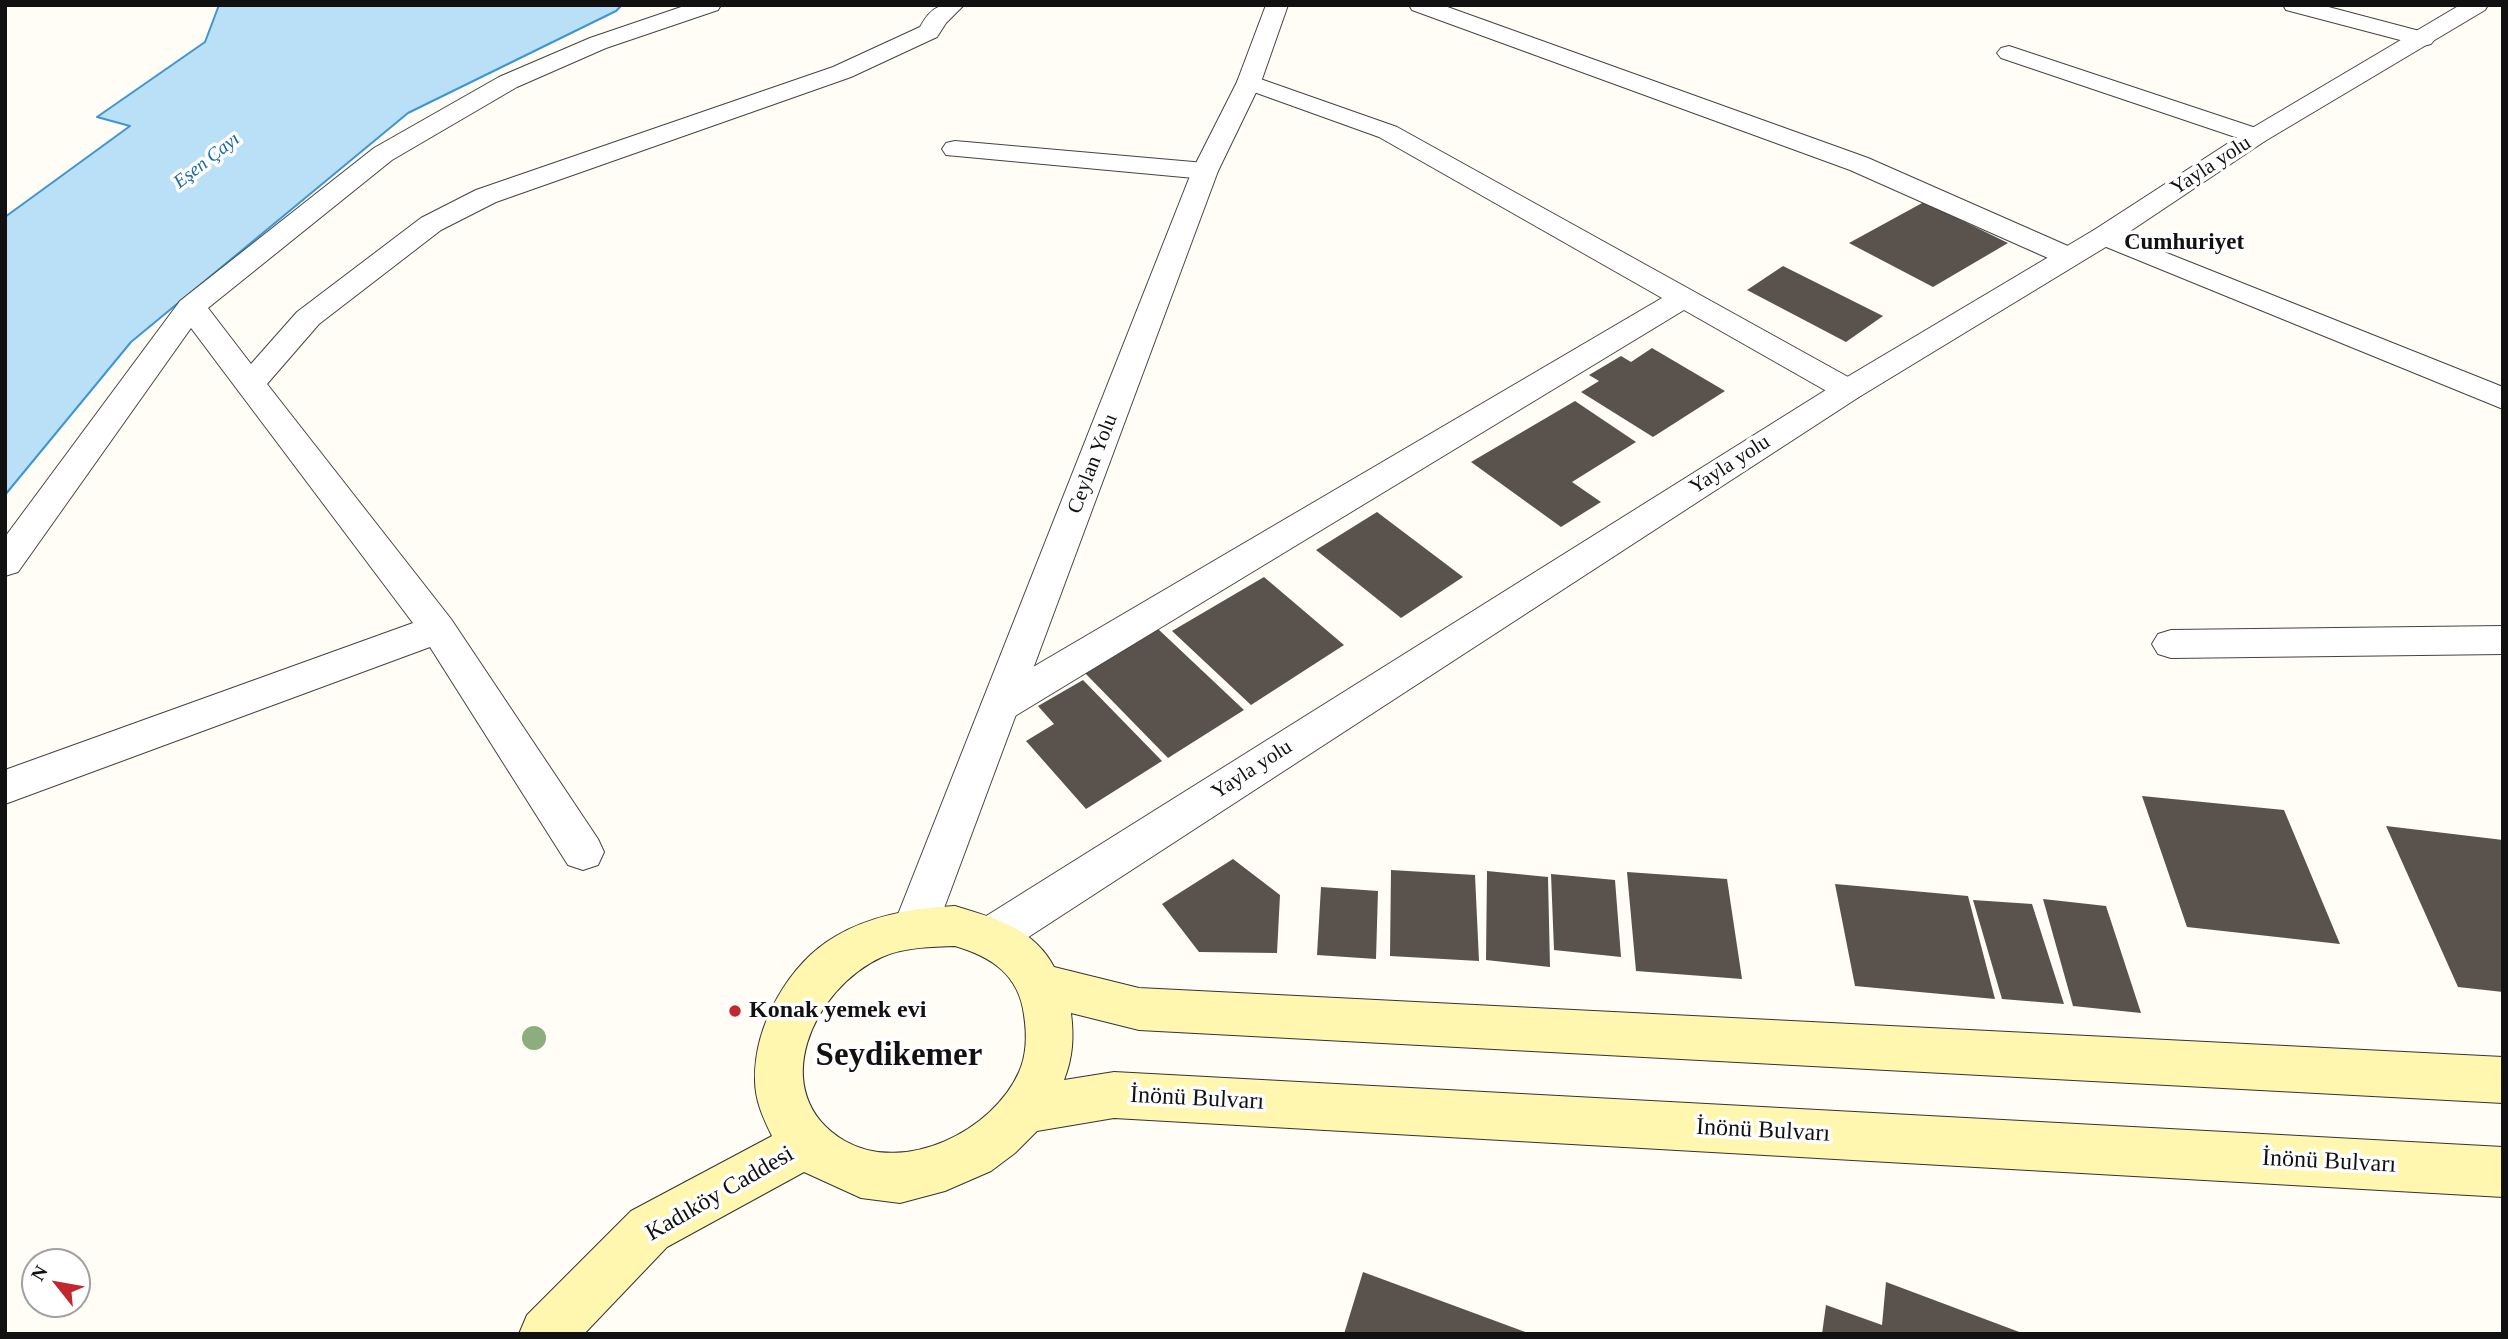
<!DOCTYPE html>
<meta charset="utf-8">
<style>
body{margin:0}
#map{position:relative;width:2508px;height:1339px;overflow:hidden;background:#fffdf5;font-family:Georgia,serif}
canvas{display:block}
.frame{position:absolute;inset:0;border:7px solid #111;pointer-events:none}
.north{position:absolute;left:21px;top:1248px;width:70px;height:70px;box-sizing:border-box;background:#fff;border:2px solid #a0a0a0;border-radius:50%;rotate:301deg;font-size:19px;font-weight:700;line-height:28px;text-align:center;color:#111}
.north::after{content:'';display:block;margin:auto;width:24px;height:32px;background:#c4262e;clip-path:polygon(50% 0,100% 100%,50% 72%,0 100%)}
</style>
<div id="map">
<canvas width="2508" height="1339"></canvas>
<div class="frame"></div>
<div class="north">N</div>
</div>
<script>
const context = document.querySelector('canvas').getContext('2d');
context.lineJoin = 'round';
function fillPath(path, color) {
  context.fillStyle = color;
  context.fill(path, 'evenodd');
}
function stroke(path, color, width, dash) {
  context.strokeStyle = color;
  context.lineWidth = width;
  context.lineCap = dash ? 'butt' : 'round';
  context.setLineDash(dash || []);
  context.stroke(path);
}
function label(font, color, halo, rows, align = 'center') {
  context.font = font + ' Georgia,serif';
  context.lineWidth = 7;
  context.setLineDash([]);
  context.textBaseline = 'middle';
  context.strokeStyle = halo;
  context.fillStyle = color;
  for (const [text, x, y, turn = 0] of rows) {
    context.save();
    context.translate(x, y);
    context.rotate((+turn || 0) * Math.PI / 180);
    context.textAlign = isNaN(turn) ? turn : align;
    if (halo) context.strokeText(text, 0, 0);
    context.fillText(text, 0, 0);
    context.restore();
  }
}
const water = new Path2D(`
 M219 5H622L616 11 408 113 131 342 5 495V217L130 126 97 117 205 42Z`);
fillPath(water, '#b9e0f7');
stroke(water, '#3f96cf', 2);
fillPath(new Path2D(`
 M1924 202 2008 243 1933 287 1849 243Z
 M1783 266 1883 316 1846 342 1747 290Z
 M1652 348 1725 391 1653 437 1581 392 1599 381 1589 375 1621 356 1631 362Z
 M1575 401 1636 442 1572 482 1601 502 1561 527 1471 462Z
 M1377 512 1463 577 1401 618 1316 550Z
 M1264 577 1344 645 1251 705 1172 631Z
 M1157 628 1244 710 1168 758 1084 672Z
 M1083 680 1162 761 1086 809 1026 741 1054 724 1038 706Z
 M2142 796 2284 810 2340 944 2187 927Z
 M2386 826 2503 840V992L2458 987Z
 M1233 859 1280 895 1277 953 1199 952 1162 904Z
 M1391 870 1475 875 1479 961 1390 956Z
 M1487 871 1548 877 1550 967 1486 960Z
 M1627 872 1727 879 1742 979 1636 971Z
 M1551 874 1615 880 1621 957 1554 950Z
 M1835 884 1968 896 1995 999 1855 986Z
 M1321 887 1378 891 1376 959 1317 955Z
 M2043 899 2106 906 2141 1013 2073 1006Z
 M1973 900 2032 904 2064 1004 2002 999Z
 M1363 1272 1528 1333V1334H1344Z
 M1886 1282 2022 1333V1334H1822L1826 1305 1882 1325Z`), '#5a524d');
const minor = new Path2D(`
 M687 5H721L718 10 606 48 517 87 392 160 208 308 251 364 297 312 421 218 476 190 833 67 920 27C933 4 940 5 964 5L946 23 937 37 851 77 496 202 441 230 319 324 267 384 451 619 598 839 604 852 598 865 583 870 568 865 430 647 5 804V770L413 623 191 328 18 572 5 576V537L180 301 374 148 499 77 590 38Z
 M1409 5H1442L1868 158 2077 250 2081 256 2077 262 2067 265 2057 262 1850 170 1412 10Z
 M2283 5H2321L2431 34 2435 39 2431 44 2423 46 2286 10Z
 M2009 46 2265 131 2269 136 2265 141 2256 144 2247 141 2001 58 1997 53 2001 48Z
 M1249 75 1397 127 1859 383 1864 390 1859 397 1848 400 1837 397 1684 310 1015 716 1001 720 987 716 981 705 987 694 1662 298 1379 137 1240 87 1237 82 1240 77Z
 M955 141 1205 163 1214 165 1218 171 1214 177 1205 179 946 155 942 149 946 143Z
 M2104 228 2503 387V409L2094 242 2090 236 2094 230Z
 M2503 626V654L2171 658 2158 654 2152 644 2158 634 2171 630Z`);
const tertiary = new Path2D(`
 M1266 5H1288L1261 82 1218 171 937 927 931 941 915 947 899 941 893 927 1192 171 1237 82Z
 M2460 5H2488L2485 10 2265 141 2114 242 1859 397 1007 951 991 957 975 951 969 937 975 923 1837 383 2094 230 2247 131Z`);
const secondary = new Path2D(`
 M955 906C994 918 1034 928 1054 967L1139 988 2503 1057V1103L1139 1030 1071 1013C1074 1037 1073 1057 1064 1080L1114 1072 2503 1147V1197L1114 1118 1037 1131 1015 1153 991 1171 945 1191 900 1203 861 1198 804 1172 667 1247 584 1334H519L527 1315 631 1211 772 1136C763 1118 755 1100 755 1080 754 1025 789 963 836 936 872 915 914 908 955 906ZM955 946C992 957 1019 975 1024 1015 1027 1034 1027 1054 1019 1072 993 1131 904 1175 845 1141 764 1094 813 988 882 957 904 947 931 947 955 946Z`);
stroke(minor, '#444', 2);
stroke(tertiary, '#444', 2);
stroke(secondary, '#333', 2);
fillPath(minor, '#fff');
fillPath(tertiary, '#fff');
fillPath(secondary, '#fff6b0');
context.fillStyle = '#8dad7f';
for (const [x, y] of [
 [534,1038]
]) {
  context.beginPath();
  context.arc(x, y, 12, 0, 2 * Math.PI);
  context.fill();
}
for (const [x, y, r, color] of [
 [735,1011,7,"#c4262e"]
]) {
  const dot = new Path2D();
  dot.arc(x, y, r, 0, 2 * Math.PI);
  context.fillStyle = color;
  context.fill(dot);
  stroke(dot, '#fff', 2.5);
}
label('italic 19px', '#1768a6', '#fff', [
 ["Eşen Çayı",207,161,-38]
]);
label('21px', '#111', '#fff', [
 ["Yayla yolu",2211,166,-33],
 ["Ceylan Yolu",1093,464,-69],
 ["Yayla yolu",1730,465,-33],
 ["Yayla yolu",1252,770,-33]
]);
label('bold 23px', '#111', '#fff', [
 ["Cumhuriyet",2184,243]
]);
label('bold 24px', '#111', '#fff', [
 ["Konak yemek evi",749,1011]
], 'left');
label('24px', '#111', '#fff', [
 ["İnönü Bulvarı",1197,1099,3],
 ["İnönü Bulvarı",1763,1131,3],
 ["İnönü Bulvarı",2329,1162,3],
 ["Kadıköy Caddesi",720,1194,-30]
]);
label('bold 33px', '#111', '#fff', [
 ["Seydikemer",899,1056]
]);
</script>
